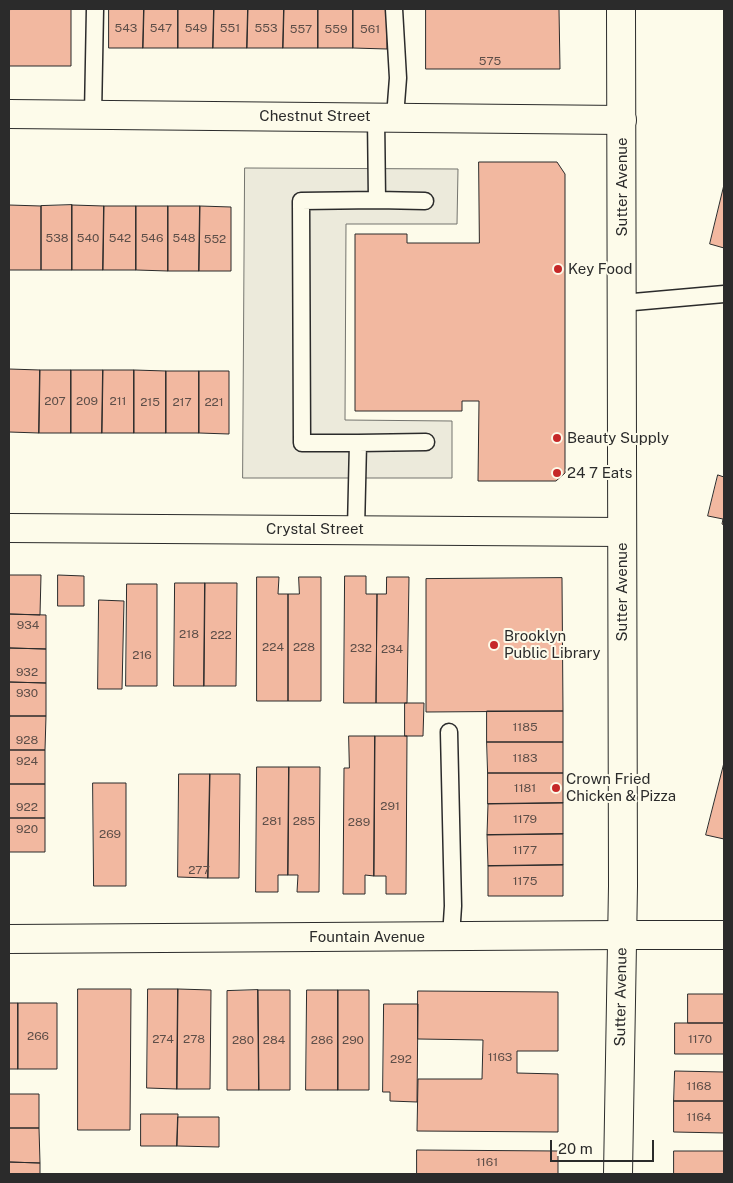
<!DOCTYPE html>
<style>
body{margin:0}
#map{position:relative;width:733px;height:1183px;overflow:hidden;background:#fdfbea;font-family:"Public Sans",sans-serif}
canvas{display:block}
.frame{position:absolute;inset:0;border:10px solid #2b2b2b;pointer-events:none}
.scale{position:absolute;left:550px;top:1140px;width:104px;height:22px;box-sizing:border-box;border:2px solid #2b2b2b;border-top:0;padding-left:6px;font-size:15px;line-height:18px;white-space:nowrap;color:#2b2b2b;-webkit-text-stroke:4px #fdfbea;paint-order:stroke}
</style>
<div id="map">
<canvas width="733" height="1183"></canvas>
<div class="frame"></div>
<div class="scale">20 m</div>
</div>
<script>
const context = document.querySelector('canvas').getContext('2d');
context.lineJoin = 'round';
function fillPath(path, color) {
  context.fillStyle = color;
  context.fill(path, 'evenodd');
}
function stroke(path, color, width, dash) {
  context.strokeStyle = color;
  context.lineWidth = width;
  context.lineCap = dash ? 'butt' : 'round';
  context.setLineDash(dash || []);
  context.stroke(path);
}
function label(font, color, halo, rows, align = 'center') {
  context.font = font + ' "Public Sans",sans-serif';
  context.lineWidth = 4;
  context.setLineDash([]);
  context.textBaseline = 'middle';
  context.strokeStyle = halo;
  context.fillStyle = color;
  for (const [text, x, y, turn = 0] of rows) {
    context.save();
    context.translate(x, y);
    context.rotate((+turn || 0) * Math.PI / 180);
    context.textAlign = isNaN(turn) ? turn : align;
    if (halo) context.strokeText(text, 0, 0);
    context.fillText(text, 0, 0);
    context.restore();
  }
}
const parking = new Path2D(`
 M245 168 458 169 457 224H346L345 420 452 421V478H243Z`);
fillPath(parking, '#eceadb');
stroke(parking, '#74746e', 1);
const building = new Path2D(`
 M27 9H71V66H9V10Z
 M109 9H144L143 48H109Z
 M144 9H178V48H143Z
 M178 9H214L213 48H178Z
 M214 9H248L247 48H213Z
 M248 9H284L283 48H247Z
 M284 9H318V48H283Z
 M318 9H353V48H318Z
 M353 9H387V49L353 48Z
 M426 9H559L560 69H426Z
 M479 162H557L565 174V473L556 481H478L479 401H462V411H355V234H407V243H479Z
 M724 185V248L710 244Z
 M9 205 41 206V270H9Z
 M72 205V270H41V206Z
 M72 205 104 206 103 270H72Z
 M104 206H136V270H103Z
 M136 206H168V271L136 270Z
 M168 206H200L199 271H168Z
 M200 206 231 207V271H199Z
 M9 369 40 370 39 433 9 432Z
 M40 370H71V433H39Z
 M71 370H103L102 433H71Z
 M103 370H134V433H102Z
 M134 370 166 371V433H134Z
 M166 371H199V433H166Z
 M199 371H229V434L199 433Z
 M718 475 724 477V525L722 524 723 519 708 516Z
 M9 575H41L40 615 9 614Z
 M58 575 84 576V606H58Z
 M345 576H366V594H377L376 703H344Z
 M257 577H279L278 594H288V701H257Z
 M299 577H321V701H288V594H299Z
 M387 577H409L407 703H376L377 594H386Z
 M562 578 563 711 426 712V579Z
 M175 583H205L204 686H174Z
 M205 583H237L236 686H204Z
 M127 584H157V686H126Z
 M99 600 124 601 122 689H98Z
 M9 614 46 615V649L10 648Z
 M10 648 46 649V683L9 682Z
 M9 682 46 683V716H10Z
 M405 703H424L423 736H405Z
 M487 711H563V742H487Z
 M10 716H46L45 750H9Z
 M349 736H375L374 876 365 875V894H343L344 768H349Z
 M375 736H407L406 894H386V876H374Z
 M487 742H563V773H488Z
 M9 750H45V784H9Z
 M724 763V839L706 835Z
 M257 767H289L288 875H278V892H256Z
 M289 767H320L319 892H297L298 875H288Z
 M488 773H563V803L488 804Z
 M179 774H210L208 878 178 877Z
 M210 774H240L239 878H208Z
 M93 783H126V886H94Z
 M9 784H45V818H9Z
 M563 803V834L487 835 488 804Z
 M9 818H45V852H9Z
 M563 834V865L488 866 487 835Z
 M563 865V896H488V866Z
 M78 989H131L130 1130H78Z
 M148 989H178L177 1089 147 1088Z
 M178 989 211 990 210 1089H177Z
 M258 990 259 1090H227V991Z
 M258 990H290V1090H259Z
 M307 990H338V1090H306Z
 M338 990H369V1090H338Z
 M418 991 558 992V1051H517V1073L558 1074V1132L417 1131 418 1079H482L483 1040 418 1039Z
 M688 994H724V1023H688Z
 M9 1003H18V1069H9Z
 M18 1003H57V1069H18Z
 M384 1004H418L417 1102 390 1101V1092H383Z
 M675 1023H724V1054H675Z
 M675 1071 724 1072V1101H674Z
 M9 1094H39V1128H9Z
 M674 1101H724V1133L674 1132Z
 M141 1114H178L177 1146H141Z
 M178 1117H219V1147L177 1146Z
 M9 1128H39L40 1163 9 1162Z
 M417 1150 558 1151V1174H417Z
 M674 1151H724V1174H674Z
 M9 1162 40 1163V1174H9Z`);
fillPath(building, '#f2b8a0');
stroke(building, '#2b2b2b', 1);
const service = new Path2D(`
 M394 9 398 78 395 117
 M93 115 95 9
 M377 200 425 201
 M622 303 724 294
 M358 443 426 442
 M356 529 358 443H302L301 201 377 200 376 117
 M449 732 453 906 451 937`);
const minor = new Path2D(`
 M9 114 622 120
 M9 528 622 532
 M9 939 622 935`);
const tertiary = new Path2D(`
 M622 935H724
 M618 1174 623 886 621 9`);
stroke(service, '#2b2b2b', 19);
stroke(minor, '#2b2b2b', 30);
stroke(tertiary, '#2b2b2b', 30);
stroke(service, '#fdfbea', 16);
stroke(minor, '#fdfbea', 28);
stroke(tertiary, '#fdfbea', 28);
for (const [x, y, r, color] of [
 [558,269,5,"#c62828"],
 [557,438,5,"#c62828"],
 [557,473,5,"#c62828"],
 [494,645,5,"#c62828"],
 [556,788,5,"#c62828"]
]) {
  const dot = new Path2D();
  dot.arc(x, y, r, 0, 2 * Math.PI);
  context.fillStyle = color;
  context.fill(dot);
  stroke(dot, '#fdfbea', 2);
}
label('12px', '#5d4e48', null, [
 ["543",126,28],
 ["547",161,28],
 ["549",196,28],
 ["551",230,28],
 ["553",266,28],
 ["557",301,29],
 ["559",336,29],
 ["561",370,29],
 ["575",490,61],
 ["538",57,238],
 ["540",88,238],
 ["542",120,238],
 ["546",152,238],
 ["548",184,238],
 ["552",215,239],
 ["207",55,401],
 ["209",87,401],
 ["211",118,401],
 ["215",150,402],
 ["217",182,402],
 ["221",214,402],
 ["934",28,625],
 ["218",189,634],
 ["222",221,635],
 ["224",273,647],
 ["228",304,647],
 ["232",361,648],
 ["234",392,649],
 ["216",142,655],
 ["932",27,672],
 ["930",27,693],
 ["1185",525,727],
 ["928",27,740],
 ["1183",525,758],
 ["924",27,761],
 ["1181",525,788],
 ["291",390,806],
 ["922",27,807],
 ["1179",525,819],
 ["281",272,821],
 ["285",304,821],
 ["289",359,822],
 ["920",27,829],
 ["269",110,834],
 ["1177",525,850],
 ["277",199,870],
 ["1175",525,881],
 ["266",38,1036],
 ["274",163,1039],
 ["278",194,1039],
 ["1170",700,1039],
 ["280",243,1040],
 ["284",274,1040],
 ["286",322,1040],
 ["290",353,1040],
 ["1163",500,1057],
 ["292",401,1059],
 ["1168",699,1086],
 ["1164",699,1117],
 ["1161",487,1162]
]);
label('15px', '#2b2b2b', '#fdfbea', [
 ["Chestnut Street",315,116],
 ["Sutter Avenue",622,187,-90],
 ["Crystal Street",315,529],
 ["Sutter Avenue",622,592,-90],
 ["Fountain Avenue",367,937],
 ["Sutter Avenue",621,997,-89]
]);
label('15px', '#2b2b2b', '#fdfbea', [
 ["Key Food",568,269],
 ["Beauty Supply",567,438],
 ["24 7 Eats",567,473],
 ["Brooklyn",504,636],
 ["Public Library",504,653],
 ["Crown Fried",566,779],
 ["Chicken & Pizza",566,796]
], 'left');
</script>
